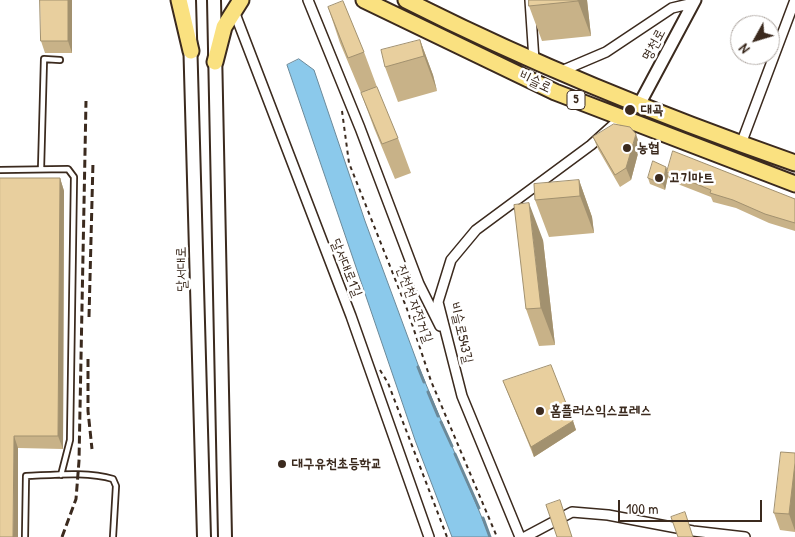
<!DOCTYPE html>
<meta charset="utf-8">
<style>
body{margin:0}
#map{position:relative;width:795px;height:537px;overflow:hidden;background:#fff;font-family:"Patrick Hand",sans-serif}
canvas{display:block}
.north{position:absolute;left:730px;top:15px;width:50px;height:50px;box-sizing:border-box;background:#fff;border:1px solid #b1aaa5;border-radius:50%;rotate:231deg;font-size:14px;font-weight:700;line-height:20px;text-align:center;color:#3b2a1e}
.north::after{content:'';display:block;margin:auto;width:18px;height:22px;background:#3b2a1e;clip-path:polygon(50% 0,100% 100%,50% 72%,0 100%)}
.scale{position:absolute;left:618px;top:500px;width:144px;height:22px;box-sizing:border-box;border:2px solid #3b2a1e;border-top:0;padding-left:6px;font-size:15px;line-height:18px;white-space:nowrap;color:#3b2a1e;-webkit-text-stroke:4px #fff;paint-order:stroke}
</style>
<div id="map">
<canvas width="795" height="537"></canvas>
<div class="north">N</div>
<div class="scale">100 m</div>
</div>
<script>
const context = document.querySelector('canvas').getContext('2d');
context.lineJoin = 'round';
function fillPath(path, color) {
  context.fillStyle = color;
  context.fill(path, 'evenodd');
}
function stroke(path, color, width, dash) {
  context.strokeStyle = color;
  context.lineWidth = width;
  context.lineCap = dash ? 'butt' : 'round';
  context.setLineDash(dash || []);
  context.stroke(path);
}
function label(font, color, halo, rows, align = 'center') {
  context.font = font + ' "Patrick Hand","Poor Story",sans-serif';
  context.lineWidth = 5;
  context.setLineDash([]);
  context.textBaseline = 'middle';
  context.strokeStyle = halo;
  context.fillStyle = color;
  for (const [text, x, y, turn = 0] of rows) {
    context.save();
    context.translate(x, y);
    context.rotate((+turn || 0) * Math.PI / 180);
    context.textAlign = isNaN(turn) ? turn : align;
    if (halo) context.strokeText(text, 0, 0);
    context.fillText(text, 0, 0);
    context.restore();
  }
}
const water = new Path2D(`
 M299 59 314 70 365 221 420 370 490 537H452L415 440 287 65Z`);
fillPath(water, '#8bc9eb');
stroke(water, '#6b8999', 1);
stroke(new Path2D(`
 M418 367 424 382
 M428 392 438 416
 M441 422 452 446
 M455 454 479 508
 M483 518 490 537`), '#6b8999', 3);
const service = new Path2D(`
 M41 169 44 59 60 60
 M0 170 68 169 74 177 70 440 61 475
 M25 537 26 476C52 475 88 471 113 479L116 486 113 537`);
const minor = new Path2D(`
 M308 0 360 128 419 284 440 326
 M530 0 534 60
 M234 11 351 316 429 537
 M559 72 606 52 672 8 693 3
 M741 144 795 0
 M520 537 462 396 438 302 451 260 476 230 591 145 622 117
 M525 537 572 512 608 515 693 531 745 537`);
const tertiary = new Path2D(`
 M640 103 695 0`);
const secondary = new Path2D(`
 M189 0 204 537
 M214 0 225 537`);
const primary = new Path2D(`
 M179 0 191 51
 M364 0 555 92 795 184
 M406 0C530 63 664 117 795 163
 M215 62 224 27 241 0`);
stroke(service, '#3b2a1e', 8);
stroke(minor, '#3b2a1e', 12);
stroke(tertiary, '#3b2a1e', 15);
stroke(secondary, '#3b2a1e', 16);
stroke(primary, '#3b2a1e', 19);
stroke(new Path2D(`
 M342 111 349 163 407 309 431 381 497 537
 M380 370 388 383 447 537`), '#3b2a1e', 2, [4, 4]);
stroke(service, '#fff', 4.5);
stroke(minor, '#fff', 9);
stroke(tertiary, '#fff', 11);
stroke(secondary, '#fff', 12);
stroke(primary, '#fae180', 15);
stroke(new Path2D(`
 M89 317 93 162
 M88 359V411L92 449
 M62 537 76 499 79 461 86 101`), '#3b2a1e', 3, [8, 4]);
fillPath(new Path2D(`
 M72 0V53H45L41 41Z
 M529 0H587L591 36 542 41 529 6Z
 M328 7 364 52 377 87 361 93 340 43Z
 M420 40 433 75 437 91 398 102 385 67Z
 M361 93 398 138 411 173 395 179 374 128Z
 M593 137 640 146 631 180 620 187 598 149Z
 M666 167 667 170 795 199V231L769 223 736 208 713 202 711 197 670 181 668 176 665 190 650 184 648 178Z
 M0 178H60L64 191 63 449 18 448V537Z
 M579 180 592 217 594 233 549 237 535 200Z
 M543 240 555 345 539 346 526 309Z
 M503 381 573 421 576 430 534 457Z
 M795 453V532L780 530 774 513Z`), '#c8b288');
fillPath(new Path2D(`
 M68 0H72V53L68 41Z
 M578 0H587L591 36 578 1Z
 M420 40 433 75 437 91 424 56Z
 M636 134 640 146 631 180 626 168Z
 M666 167 668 173 667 172 668 176 665 190 663 184Z
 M60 178 64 191 63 449 58 436Z
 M579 180 592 217 594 233 580 196Z
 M529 203 543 240 555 345 541 308Z
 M573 421 576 430 534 457 531 447Z
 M14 436 18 448V537H13Z
 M795 463V531L789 514Z`), '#a2916f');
const building = new Path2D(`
 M40 0H68V41H41Z
 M529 0H578V1L529 6Z
 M343 1 364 52 348 58 328 7Z
 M420 40 424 56 385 67 381 50Z
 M377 87 398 138 382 144 361 93Z
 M614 124 630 127 636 134 626 168 615 175 593 137Z
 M673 151 795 199V223L765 214 733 200 710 193 711 190 667 172Z
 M653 161 666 167 663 184 648 178Z
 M0 178H60L58 436H14L13 537H0Z
 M579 180 580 196 535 200 534 184Z
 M529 203 541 308 526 309 514 205Z
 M551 365 573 421 531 447 503 381Z
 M781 452 795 453V463L789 514 774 513Z
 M560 500 572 537H557L546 505Z
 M685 512 693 537H678L671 517Z`);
fillPath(building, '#e8cf9e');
stroke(building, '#a2916f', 1);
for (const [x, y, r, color] of [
 [630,110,6,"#3b2a1e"],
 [627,148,5,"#3b2a1e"],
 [659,178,5,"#3b2a1e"],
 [540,411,5,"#3b2a1e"],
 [282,464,5,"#3b2a1e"]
]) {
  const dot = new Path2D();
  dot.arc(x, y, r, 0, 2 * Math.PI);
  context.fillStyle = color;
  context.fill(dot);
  stroke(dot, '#fff', 2);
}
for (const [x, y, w] of [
 [576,100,18]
]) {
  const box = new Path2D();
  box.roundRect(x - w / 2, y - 9.5, w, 19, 4);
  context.fillStyle = '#fff';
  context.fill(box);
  stroke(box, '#3b2a1e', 1);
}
label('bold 12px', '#3b2a1e', null, [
 ["5",576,100]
]);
label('14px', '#3b2a1e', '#fff', [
 ["명천로",654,45,-62],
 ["비슬로",535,82,26],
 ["달서대로1길",346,268,68],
 ["달서대로",182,269,-91],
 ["진천천 자전거길",414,304,70],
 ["비슬로543길",461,333,77]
]);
label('bold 14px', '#3b2a1e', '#fff', [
 ["대곡",641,110],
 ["농협",637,148],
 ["고기마트",669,178],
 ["홈플러스익스프레스",550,411],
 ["대구유천초등학교",292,464]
], 'left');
</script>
